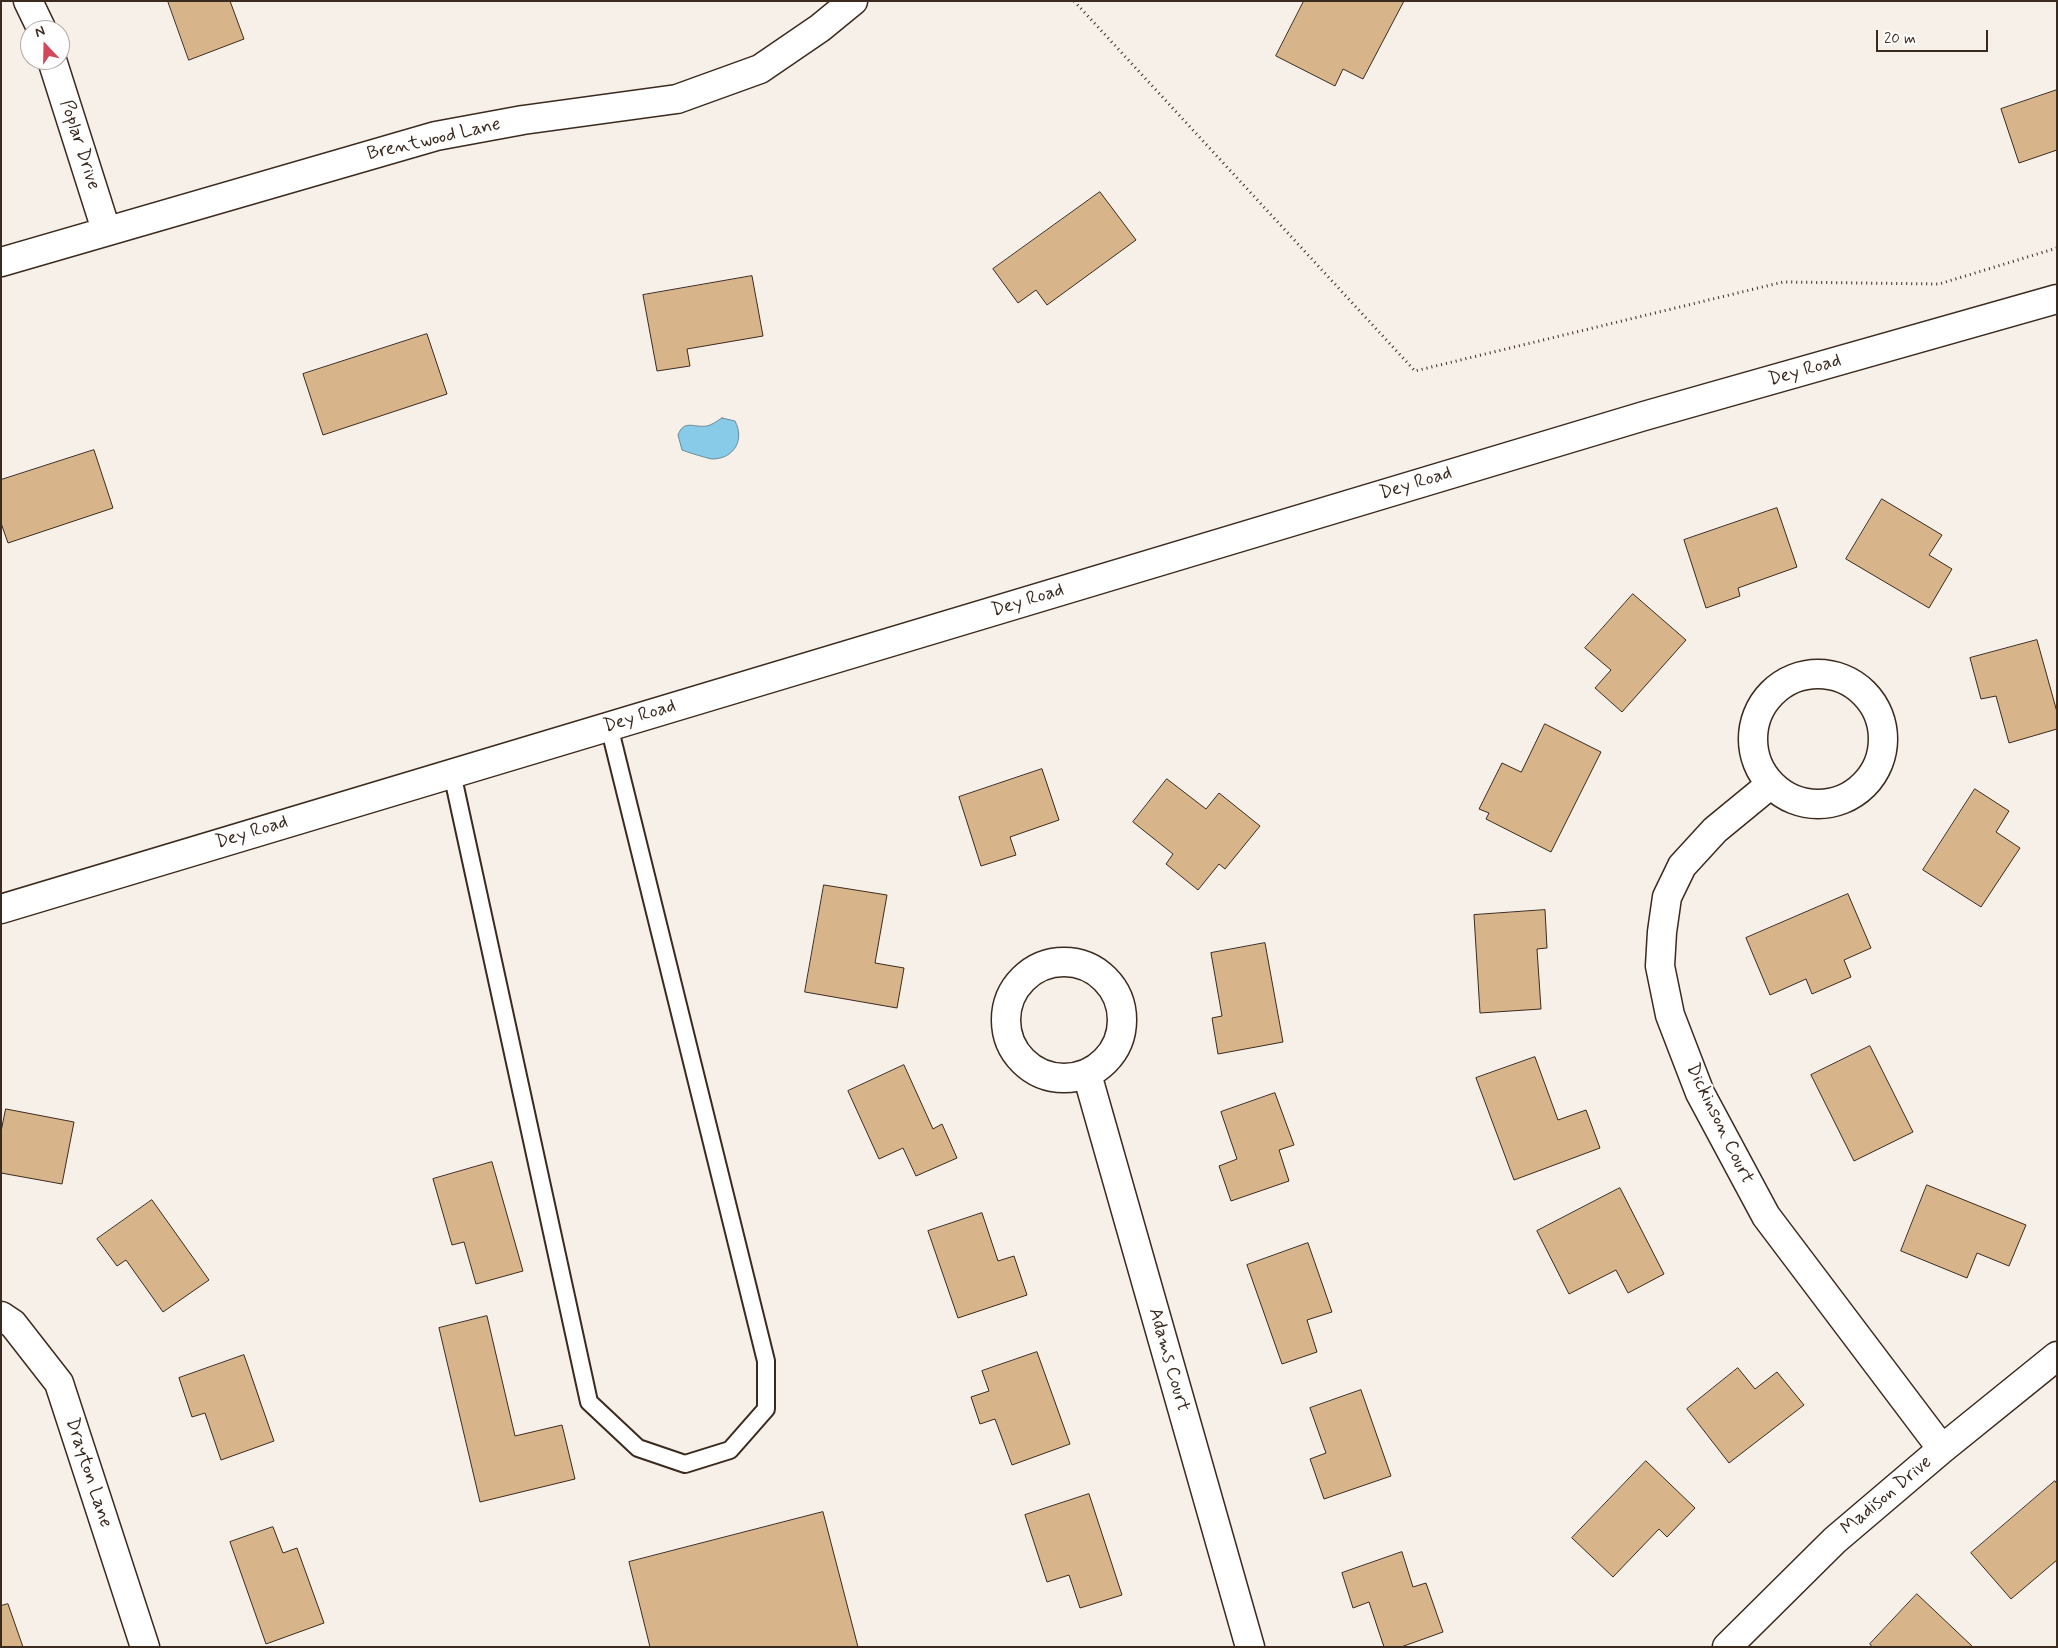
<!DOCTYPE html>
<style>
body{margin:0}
#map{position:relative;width:2058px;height:1648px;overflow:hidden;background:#f7f0e8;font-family:Mynerve,sans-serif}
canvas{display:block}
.frame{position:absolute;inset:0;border:2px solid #3b2a1e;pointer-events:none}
.north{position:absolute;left:20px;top:20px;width:50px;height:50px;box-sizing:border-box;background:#fff;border:1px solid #b1aaa5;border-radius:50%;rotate:339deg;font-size:14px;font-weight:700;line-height:20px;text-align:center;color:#3b2a1e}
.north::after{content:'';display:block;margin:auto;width:18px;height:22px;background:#d1495b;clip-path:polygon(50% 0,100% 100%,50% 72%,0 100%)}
.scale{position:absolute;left:1876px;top:30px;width:112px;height:22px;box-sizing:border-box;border:2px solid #3b2a1e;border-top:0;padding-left:6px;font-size:15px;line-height:18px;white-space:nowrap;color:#3b2a1e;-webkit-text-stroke:4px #fff;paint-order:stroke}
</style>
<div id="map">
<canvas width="2058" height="1648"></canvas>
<div class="frame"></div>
<div class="north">N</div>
<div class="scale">20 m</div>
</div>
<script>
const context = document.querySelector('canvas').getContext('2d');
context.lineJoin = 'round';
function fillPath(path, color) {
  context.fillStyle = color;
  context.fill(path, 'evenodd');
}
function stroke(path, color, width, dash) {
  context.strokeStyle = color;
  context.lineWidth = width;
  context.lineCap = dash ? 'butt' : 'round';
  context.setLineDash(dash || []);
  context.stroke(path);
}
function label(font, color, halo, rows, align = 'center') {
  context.font = font + ' Mynerve,sans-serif';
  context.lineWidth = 4.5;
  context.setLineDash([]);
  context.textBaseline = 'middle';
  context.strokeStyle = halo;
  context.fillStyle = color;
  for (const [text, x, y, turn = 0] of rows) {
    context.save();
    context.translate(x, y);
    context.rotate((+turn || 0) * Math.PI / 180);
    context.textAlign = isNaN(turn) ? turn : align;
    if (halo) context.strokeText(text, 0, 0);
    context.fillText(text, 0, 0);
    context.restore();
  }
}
const water = new Path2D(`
 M722 418 735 421C745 440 734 459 712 459 706 458 687 452 682 450L678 435C684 419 694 428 707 426 712 425 717 421 722 418Z`);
fillPath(water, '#88cbe9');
stroke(water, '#698b98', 1);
const building = new Path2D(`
 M168 1H230L244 39 189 60Z
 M1304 1H1404L1363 79 1343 69 1335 86 1276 56Z
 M2057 90V150L2019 163 2001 109Z
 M1100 192 1136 240 1047 305 1036 290 1018 303 993 269Z
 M752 276 763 336 687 349 690 366 657 371 643 295Z
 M427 334 447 394 323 435 303 374Z
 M94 450 113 508 8 543 1 523V480Z
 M1882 499 1942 535 1929 555 1952 569 1929 608 1846 559Z
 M1777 508 1797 567 1738 588 1740 596 1706 608 1684 540Z
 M1633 594 1686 640 1622 712 1595 688 1611 670 1585 648Z
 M2037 640 2057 712V729L2009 743 1996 696 1981 699 1970 658Z
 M1545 724 1601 752 1551 852 1486 819 1489 813 1479 809 1502 763 1521 772Z
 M1042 769 1059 820 1010 837 1016 855 981 866 959 797Z
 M1167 779 1206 809 1219 793 1260 826 1225 869 1219 864 1198 890 1166 864 1173 854 1133 822Z
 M1975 789 2009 811 1996 832 2020 848 1981 907 1923 870Z
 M824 885 887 895 875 963 904 968 897 1008 805 992Z
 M1848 894 1871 948 1844 960 1851 977 1812 994 1806 979 1770 995 1746 938Z
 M1545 910 1547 948 1537 949 1541 1009 1480 1013 1474 915Z
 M1265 943 1283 1042 1218 1054 1212 1018 1222 1016 1211 953Z
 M1870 1046 1913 1132 1854 1161 1811 1075Z
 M1535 1057 1558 1120 1586 1110 1600 1148 1514 1180 1476 1078Z
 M904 1065 933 1129 942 1124 957 1158 916 1176 903 1148 879 1159 848 1091Z
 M1275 1093 1294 1145 1279 1150 1289 1181 1231 1201 1219 1166 1237 1159 1221 1112Z
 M6 1109 74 1122 62 1184 1 1173V1132Z
 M492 1162 523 1271 476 1284 464 1242 452 1245 433 1179Z
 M1927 1185 2026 1225 2009 1266 1977 1253 1967 1278 1901 1251Z
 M1620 1188 1664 1274 1628 1293 1616 1270 1569 1294 1537 1231Z
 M152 1200 209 1280 163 1312 126 1260 117 1266 97 1239Z
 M982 1213 998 1261 1014 1256 1027 1295 958 1318 928 1231Z
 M1308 1243 1332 1312 1307 1320 1317 1352 1282 1364 1247 1265Z
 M487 1316 515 1436 562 1425 575 1479 480 1502 439 1328Z
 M1037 1352 1070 1444 1012 1465 995 1419 980 1424 971 1397 989 1391 982 1371Z
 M244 1355 274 1441 221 1460 205 1413 192 1417 179 1378Z
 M1738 1368 1755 1389 1777 1372 1804 1405 1729 1463 1687 1409Z
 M1361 1390 1391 1476 1324 1499 1310 1459 1326 1453 1310 1408Z
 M1646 1461 1695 1508 1667 1537 1659 1529 1613 1577 1572 1538Z
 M2055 1481 2057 1484V1560L2011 1599 1971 1553Z
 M1089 1494 1122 1595 1080 1608 1069 1575 1047 1582 1025 1515Z
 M823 1512 858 1647H650L629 1562Z
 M273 1527 283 1553 297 1548 324 1623 266 1644 230 1542Z
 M1402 1552 1413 1587 1426 1583 1443 1632 1401 1647H1384L1369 1602 1353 1608 1342 1573Z
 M1917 1594 1973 1647H1872L1870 1644Z
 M8 1604 23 1647H1V1606Z`);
fillPath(building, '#d8b48a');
stroke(building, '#3b2a1e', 1);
const service = new Path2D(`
 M452 773 589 1402 638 1448 685 1464 730 1450 766 1409V1361L609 726`);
const minor = new Path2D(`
 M28 1 42 30
 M52 60 106 230
 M1 262 436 136 523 120 677 99 760 69 820 28 853 1
 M1753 739a65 65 0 1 1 130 0a65 65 0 1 1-130 0Z
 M1771 784 1715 830 1682 866 1667 897 1662 932 1660 966 1670 1015 1700 1093 1766 1216 1942 1449
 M1006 1020a58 58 0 1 1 116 0a58 58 0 1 1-116 0Z
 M1087 1074 1250 1647
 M1 1316 13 1324 59 1383 145 1647
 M1727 1647 1835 1540 1942 1449 2057 1356`);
const secondary = new Path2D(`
 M1 909 1644 416 2057 299`);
stroke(service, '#3b2a1e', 20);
stroke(minor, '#3b2a1e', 31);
stroke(secondary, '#3b2a1e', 31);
stroke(new Path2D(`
 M1074 1 1415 371 1783 282 1939 284 2057 248`), '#3b2a1e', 3, [1, 4]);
stroke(service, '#fff', 16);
stroke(minor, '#fff', 28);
stroke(secondary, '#fff', 28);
label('19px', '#3b2a1e', '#fff', [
 ["Brentwood Lane",434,140,-13],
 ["Poplar Drive",79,145,72],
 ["Dey Road",1805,371,-16],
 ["Dey Road",1416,484,-17],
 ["Dey Road",1028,601,-17],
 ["Dey Road",640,717,-17],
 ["Dey Road",252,833,-17],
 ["Dickinson Court",1719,1124,64],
 ["Adams Court",1168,1360,74],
 ["Drayton Lane",88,1473,72],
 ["Madison Drive",1887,1496,-40]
]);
</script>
